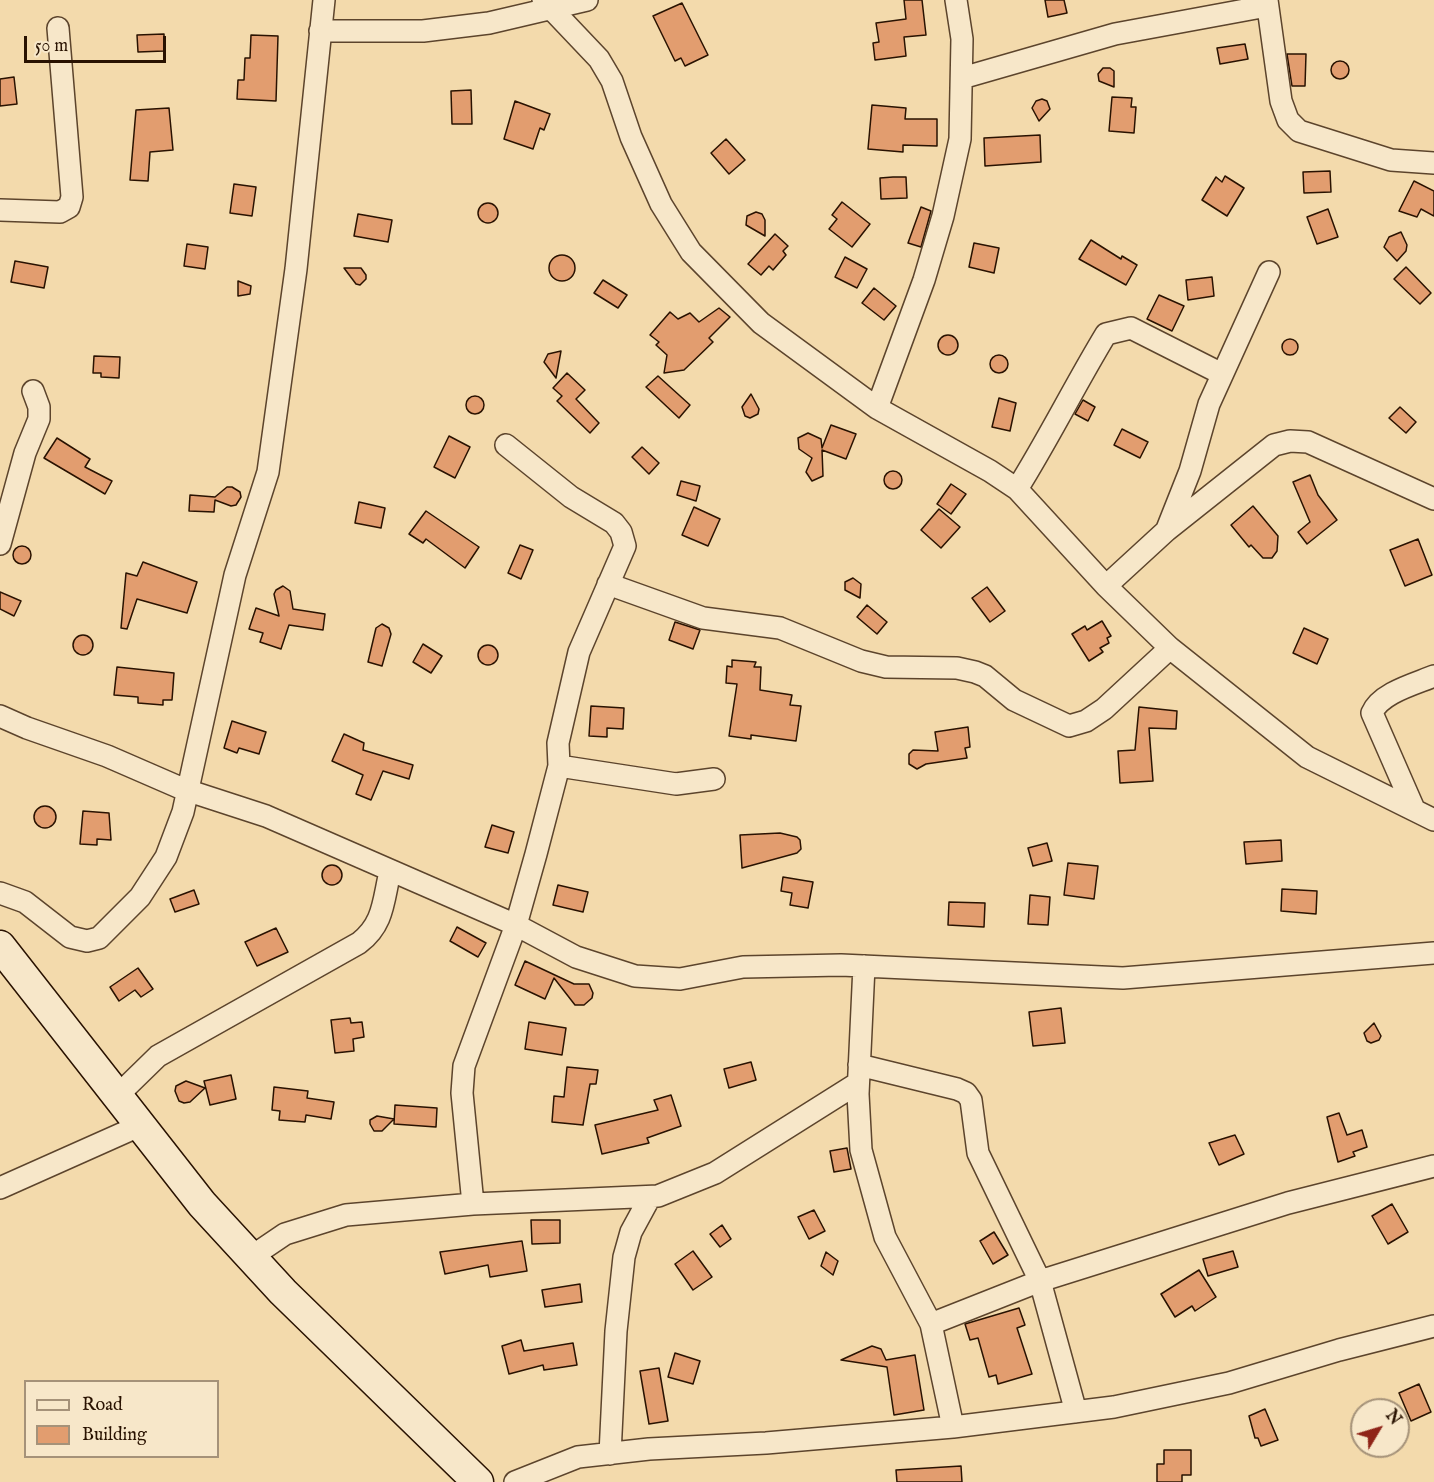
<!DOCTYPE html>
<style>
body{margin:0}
#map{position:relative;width:1434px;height:1482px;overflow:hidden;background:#f3daac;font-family:"IM FELL English",serif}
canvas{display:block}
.legend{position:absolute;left:24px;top:1380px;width:195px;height:78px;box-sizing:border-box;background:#f7e7c9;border:2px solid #a59279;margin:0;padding:8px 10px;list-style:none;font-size:18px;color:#291201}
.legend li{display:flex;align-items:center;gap:12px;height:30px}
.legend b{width:30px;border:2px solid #a59279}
.north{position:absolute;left:1350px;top:1398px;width:60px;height:60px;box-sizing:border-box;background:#f7e7c9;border:2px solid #a59279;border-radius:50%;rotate:52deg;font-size:16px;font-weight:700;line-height:24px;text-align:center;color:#291201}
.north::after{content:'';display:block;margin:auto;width:21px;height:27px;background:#8f2418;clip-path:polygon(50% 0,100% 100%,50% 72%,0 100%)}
.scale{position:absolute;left:24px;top:36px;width:142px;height:27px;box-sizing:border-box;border:3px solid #291201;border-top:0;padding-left:8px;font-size:18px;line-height:21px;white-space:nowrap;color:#291201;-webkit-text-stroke:4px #f7e7c9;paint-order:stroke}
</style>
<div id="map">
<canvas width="1434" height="1482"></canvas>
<ul class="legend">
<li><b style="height:8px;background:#f7e7c9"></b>Road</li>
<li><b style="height:16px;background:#e29d6f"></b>Building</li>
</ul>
<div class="north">N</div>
<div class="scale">50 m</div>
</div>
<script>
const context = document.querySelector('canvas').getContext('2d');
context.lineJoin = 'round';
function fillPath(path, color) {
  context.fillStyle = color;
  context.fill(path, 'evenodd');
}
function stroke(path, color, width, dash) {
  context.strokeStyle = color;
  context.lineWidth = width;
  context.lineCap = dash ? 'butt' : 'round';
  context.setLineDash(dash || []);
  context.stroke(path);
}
const building = new Path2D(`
 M904 0H922L926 35 904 37 906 56 875 60 873 43 879 42 876 23 906 19Z
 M1045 0H1064L1067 13 1048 17Z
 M682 3 708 55 685 66 681 58 675 61 653 16Z
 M164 34V51L138 52 137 35Z
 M251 35 278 36 276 101 237 99 238 80H244L245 58H250Z
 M1245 44 1248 59 1220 64 1217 48Z
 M1287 54H1306L1305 86H1292Z
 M1331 70a9 9 0 1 1 18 0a9 9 0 1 1-18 0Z
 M1103 68H1110L1114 71V87L1099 81 1098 74Z
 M14 77 17 104 0 106V79Z
 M471 90 472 124H452L451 91Z
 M1112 97 1132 98 1131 107H1136L1134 133 1109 131Z
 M1042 99 1047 101 1050 109 1039 121 1032 108 1036 101Z
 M515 101 550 114 544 130 540 128 533 149 504 139Z
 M872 105 906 108 905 119H937V146L903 145V152L868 149Z
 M169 108 173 150 150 152 148 181 130 180 136 110Z
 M1040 135 1041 162 985 166 984 138Z
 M726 139 745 160 729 174 711 153Z
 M1330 171 1331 192 1304 193 1303 172Z
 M1225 176 1244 188 1227 216 1202 200 1216 177 1222 182Z
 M893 177H906L907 198 881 199 880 178Z
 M1414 181 1434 191V216L1421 209 1417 217 1399 211Z
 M234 184 256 187 252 216 230 213Z
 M842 202 870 224 852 247 829 229 837 219 832 215Z
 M478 213a10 10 0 1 1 20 0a10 10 0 1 1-20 0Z
 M921 207 931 211 921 247 908 243Z
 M1328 209 1338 237 1317 244 1307 217Z
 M756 212 762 214 765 220V236L746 225 747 216Z
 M358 214 392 220 388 242 354 236Z
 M1401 232 1407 245 1406 251 1397 261 1384 247 1389 237Z
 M775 234 788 246 783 251 786 255 773 270 769 266 761 275 748 264Z
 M1091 240 1121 259 1122 256 1137 265 1126 285 1079 259Z
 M974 243 999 248 994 273 969 267Z
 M187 244 208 247 205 269 184 266Z
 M549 268a13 13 0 1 1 26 0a13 13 0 1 1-26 0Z
 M845 257 867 269 857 288 835 277Z
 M15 261 48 267 44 288 11 282Z
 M1406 267 1431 293 1420 304 1394 279Z
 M344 268H361L366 275V279L360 285 356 284Z
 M1212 277 1214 296 1188 300 1186 280Z
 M603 280 627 295 618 308 594 293Z
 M238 281 251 286 250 294 238 296Z
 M874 288 896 306 884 320 862 303Z
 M1159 295 1184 306 1172 331 1147 319Z
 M719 308 730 317 709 338 713 342 684 370 664 373 667 355 656 345 659 342 650 335 670 312 678 319 690 313 699 322Z
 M938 345a10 10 0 1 1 20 0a10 10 0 1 1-20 0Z
 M1282 347a8 8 0 1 1 16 0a8 8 0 1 1-16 0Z
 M561 351 556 378 544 362 548 354Z
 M990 364a9 9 0 1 1 18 0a9 9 0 1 1-18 0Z
 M94 356 120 357 119 378 101 377V373H93Z
 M567 373 585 390 576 399 599 423 590 433 557 401 562 396 553 388Z
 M658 376 690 405 679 418 646 387Z
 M751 394 759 409 758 414 750 418 745 416 742 407Z
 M466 405a9 9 0 1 1 18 0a9 9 0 1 1-18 0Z
 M999 398 1016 403 1010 431 992 427Z
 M1083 400 1095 407 1088 421 1075 414Z
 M1400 407 1416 422 1406 433 1389 418Z
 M831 425 856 434 846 459 822 450 823 476 812 481 806 472 812 458 799 449 798 438 808 433 821 439 822 448Z
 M1122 429 1148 442 1140 458 1114 445Z
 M449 436 470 447 455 478 434 467Z
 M57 438 90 459 85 467 112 481 105 494 44 458Z
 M642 447 659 463 649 474 632 457Z
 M884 480a9 9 0 1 1 18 0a9 9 0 1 1-18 0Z
 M1310 475 1318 495 1337 520 1307 544 1298 532 1310 522 1293 482Z
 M681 481 700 486 696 501 677 495Z
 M951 484 966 494 951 514 937 504Z
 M227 487H232L240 492 241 497 236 505 231 506 215 500 214 512 189 511 190 495 215 497Z
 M359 502 385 508 381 528 355 523Z
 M1253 506 1278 536 1277 551 1272 558H1263L1251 545 1249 547 1231 525Z
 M694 507 720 519 708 546 682 535Z
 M939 509 960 527 941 548 921 530Z
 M426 511 479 547 465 568 426 539 423 543 409 534Z
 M1418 539 1432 575 1405 586 1390 550Z
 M520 545 533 550 521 579 508 573Z
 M13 555a9 9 0 1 1 18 0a9 9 0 1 1-18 0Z
 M143 562 197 582 187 613 137 599 127 629 121 628 126 573 137 576Z
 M853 578 861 584 860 598 845 590V582Z
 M283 586 290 591 293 609 325 614 323 630 289 625 281 649 260 642 263 633 249 629 256 608 279 616 274 594 276 590Z
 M987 587 1005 611 990 622 972 598Z
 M0 592 21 601 14 616 0 609Z
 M867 605 887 622 877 634 857 617Z
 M1102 621 1111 636 1107 638 1109 643 1100 648 1103 652 1089 661 1072 634 1085 626 1087 630Z
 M675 622 700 630 693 649 669 640Z
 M382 624 389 628 391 634 382 666 368 662 376 628Z
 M1304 628 1328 639 1317 664 1293 653Z
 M73 645a10 10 0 1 1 20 0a10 10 0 1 1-20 0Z
 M423 644 442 656 431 673 413 662Z
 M478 655a10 10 0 1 1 20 0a10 10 0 1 1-20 0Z
 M732 660 756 662 754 667H761L760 690 792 695 790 705 801 706 796 741 751 735V739L729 736 737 684 726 683 727 666 732 667Z
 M117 667 174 673 172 700H163V705L138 703V697L114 695Z
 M591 706 624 708 623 729 607 728V737L589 736Z
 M1139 707 1177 711 1176 729 1149 728 1153 781 1120 783 1118 751 1135 750Z
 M232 721 266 732 259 754 239 748 237 753 224 748Z
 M968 727 970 747 965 748 967 758 926 764 917 769 909 764V754L913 750 938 751 935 732Z
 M344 734 364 743 363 750 413 765 409 779 383 771 371 800 356 794 363 775 332 761Z
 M34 817a11 11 0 1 1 22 0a11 11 0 1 1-22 0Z
 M83 811 109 813 111 840 97 839V845L80 844Z
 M492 825 514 832 508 853 485 847Z
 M780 833 797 837 800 840 801 849 797 853 742 868 740 835Z
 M1281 840 1282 861 1246 864 1244 842Z
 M1047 843 1052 861 1033 866 1028 848Z
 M1068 863 1098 866 1094 899 1064 895Z
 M322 875a10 10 0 1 1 20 0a10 10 0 1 1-20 0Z
 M783 877 813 882 808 908 790 905 792 893 781 891Z
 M558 885 588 892 583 912 553 905Z
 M1282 889 1317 891 1316 914 1281 911Z
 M194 890 199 904 175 912 170 899Z
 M1030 895 1050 897 1048 925 1028 924Z
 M949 902 985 903 984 927 948 925Z
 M457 927 486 943 478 957 450 941Z
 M276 928 288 952 257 966 245 942Z
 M525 961 574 984H589L593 993 592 998 584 1005H575L554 978 545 999 515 985Z
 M138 968 153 989 141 997 135 990 119 1001 110 987Z
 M1061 1008 1065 1043 1033 1046 1029 1012Z
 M350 1018 351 1023 362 1022 364 1037 353 1039 354 1051 335 1053 331 1020Z
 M529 1022 566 1028 562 1055 525 1049Z
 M1374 1023 1381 1036 1379 1040 1371 1043 1367 1041 1364 1033Z
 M751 1062 756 1080 729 1088 724 1069Z
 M567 1067 598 1070 596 1084H590L583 1125 552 1122 554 1096 564 1097Z
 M231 1075 236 1099 210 1105 204 1081Z
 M186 1081 205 1088 190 1102 184 1103 179 1101 175 1091 176 1086Z
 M274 1087 308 1091 307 1098 334 1102 331 1119 306 1115 305 1122 279 1120 280 1111 272 1110Z
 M671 1095 681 1126 647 1138 649 1143 602 1154 595 1125 658 1110 654 1100Z
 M395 1105 437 1108 436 1127 394 1124Z
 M1339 1113 1347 1135 1362 1130 1367 1147 1353 1152 1355 1156 1338 1162 1327 1117Z
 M377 1116 394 1119 382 1131H374L370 1124V1120Z
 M1235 1135 1244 1154 1219 1165 1209 1143Z
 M847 1148 851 1169 834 1172 830 1151Z
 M1392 1204 1408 1232 1388 1244 1372 1216Z
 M814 1210 825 1231 809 1239 798 1217Z
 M531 1220H560V1243L532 1244Z
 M722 1225 731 1239 720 1247 710 1234Z
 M994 1232 1008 1255 993 1264 980 1241Z
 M522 1241 527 1271 490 1277 488 1265 445 1274 440 1252Z
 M693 1251 712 1277 693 1290 675 1264Z
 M1233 1251 1238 1267 1208 1276 1203 1259Z
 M826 1252 838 1261 833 1275 821 1266Z
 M1199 1270 1216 1297 1195 1311 1192 1306 1175 1317 1161 1294Z
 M580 1284 582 1302 545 1307 542 1290Z
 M1019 1308 1025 1325 1017 1328 1032 1374 998 1384 996 1375 989 1377 978 1338 970 1340 965 1324Z
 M521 1340 524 1351 573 1343 577 1365 544 1370 543 1365 509 1374 502 1346Z
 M872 1346 881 1349 886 1360 915 1355 924 1410 894 1415 887 1367 841 1360Z
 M675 1353 700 1361 693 1384 668 1377Z
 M659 1368 668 1421 649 1424 640 1371Z
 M1419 1384 1431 1412 1411 1421 1399 1393Z
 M1265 1409 1278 1440 1261 1446 1258 1438H1255L1249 1416Z
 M1164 1450H1191V1475H1182V1482H1157V1464H1164Z
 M961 1466 962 1482H897L896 1470Z`);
fillPath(building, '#e29d6f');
stroke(building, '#291201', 1.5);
const street = new Path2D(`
 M543 0 599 59 612 81 631 137 661 204 691 252 761 323 877 408 990 471 1017 489 1106 586 1170 648 1307 757 1434 820
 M1267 0 1281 101 1288 120 1299 131 1391 160 1434 163
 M320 31H423L489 23 587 0
 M962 78 1115 34 1267 6
 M0 210 60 212 69 207 72 197 58 28
 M877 408 924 280 943 216 960 139 962 39 956 0
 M1017 489C1049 438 1075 385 1106 334L1131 328 1222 374
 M1167 529 1190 471 1209 404 1269 272
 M0 544 25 453 39 419V407L33 391
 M608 584 703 618 780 628 861 661 886 667 957 668 975 672 985 676 1014 700 1069 726 1086 721 1104 709 1170 648
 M1106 586 1167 530 1274 445 1290 441 1308 442 1434 499
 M0 716 27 728 107 756 183 789 266 816 516 925 576 957 635 976 680 979 743 967 841 965 1123 978 1434 953
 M559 766 676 784 714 779
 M1414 809 1372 713C1380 693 1415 684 1434 676
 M0 893 25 902 70 937 87 941 99 938 140 897 166 857 183 812 235 575 268 472 296 269 324 0
 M864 966 858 1094 861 1150 885 1237 931 1324
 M859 1065 957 1089 966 1093 971 1100 978 1153 1040 1281 1076 1412
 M116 1097 158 1056 359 943C384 924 383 901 390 872
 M0 1188 139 1126
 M473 1204 462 1093 464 1066 516 925 536 854 559 766 558 743 579 652 625 546 621 532 614 523 571 497 506 445
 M251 1257 285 1234 346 1215 473 1204 658 1196 715 1173 858 1083
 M953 1427 931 1324 1040 1281 1288 1203 1434 1166
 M610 1454 616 1331 624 1257 631 1232 650 1197
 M515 1482 578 1457 649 1449 766 1443 953 1427 1114 1407 1229 1383 1339 1350 1434 1326`);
const secondary = new Path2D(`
 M0 946 202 1204 283 1292 478 1482`);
stroke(street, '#5c442c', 24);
stroke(secondary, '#291201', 33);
stroke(street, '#f7e7c9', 21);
stroke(secondary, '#f7e7c9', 30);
</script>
